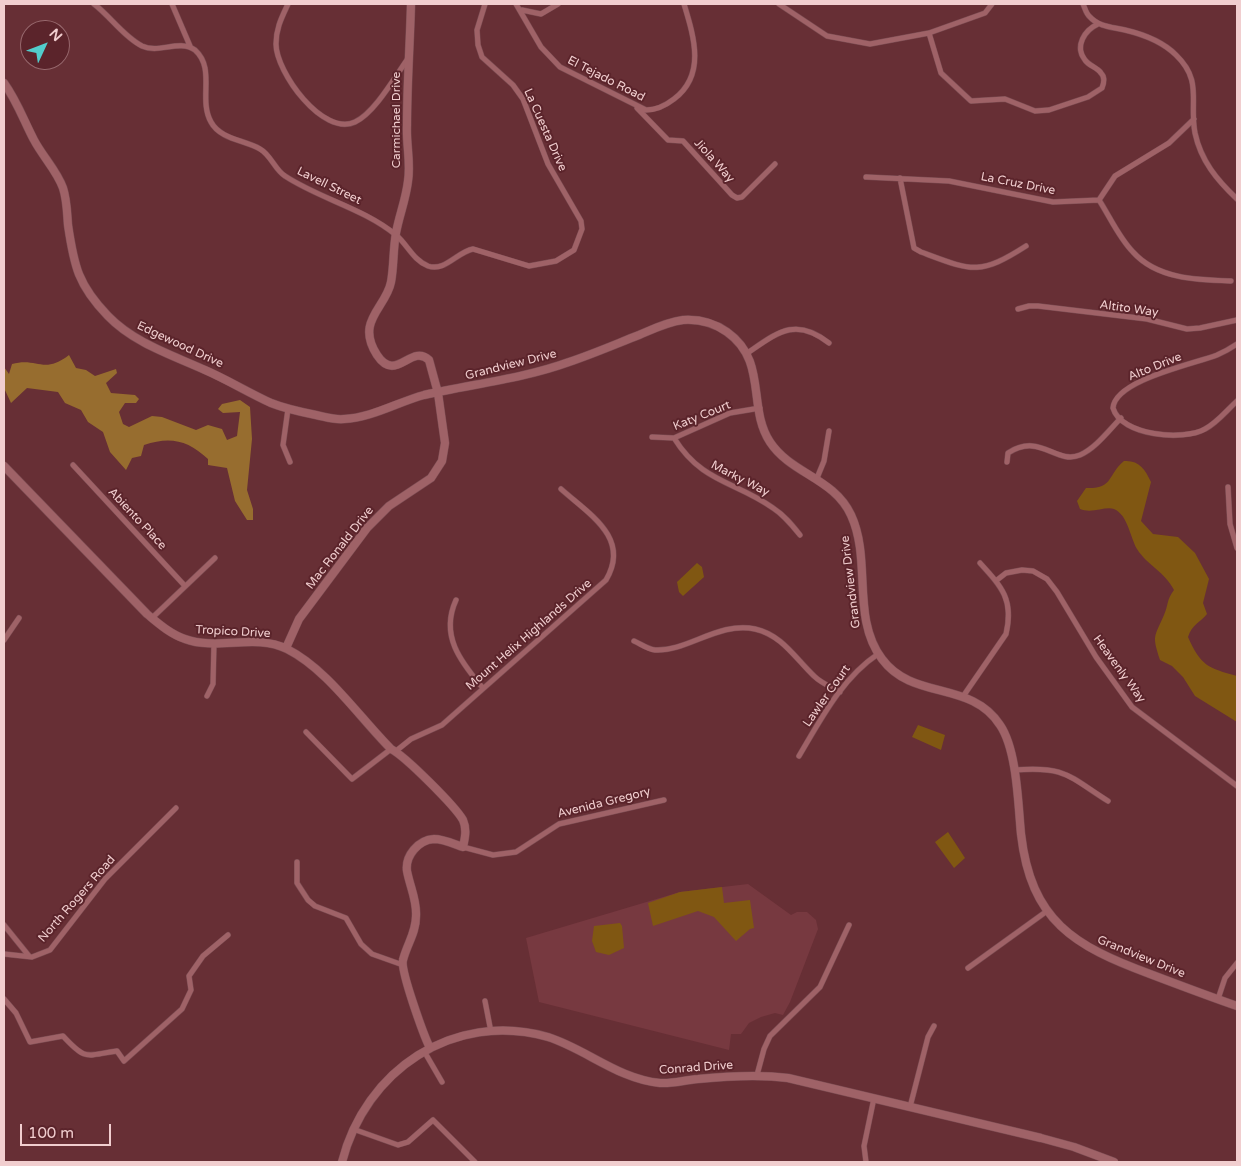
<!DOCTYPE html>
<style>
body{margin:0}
#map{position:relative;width:1241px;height:1166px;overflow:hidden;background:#672f35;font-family:"Varela Round",sans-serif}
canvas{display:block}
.frame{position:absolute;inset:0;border:5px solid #f1cecf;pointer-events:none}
.north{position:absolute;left:20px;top:20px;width:50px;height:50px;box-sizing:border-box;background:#5b242b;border:1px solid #97686d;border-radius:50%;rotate:47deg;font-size:14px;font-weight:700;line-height:20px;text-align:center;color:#f1cecf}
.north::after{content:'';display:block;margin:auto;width:18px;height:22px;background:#52cdcc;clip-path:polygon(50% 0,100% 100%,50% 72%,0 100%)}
.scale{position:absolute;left:20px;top:1124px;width:91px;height:22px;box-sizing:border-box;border:2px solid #f1cecf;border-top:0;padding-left:6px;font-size:15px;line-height:18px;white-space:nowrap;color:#f1cecf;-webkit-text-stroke:4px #5b242b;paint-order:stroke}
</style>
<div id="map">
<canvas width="1241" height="1166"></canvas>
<div class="frame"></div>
<div class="north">N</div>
<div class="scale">100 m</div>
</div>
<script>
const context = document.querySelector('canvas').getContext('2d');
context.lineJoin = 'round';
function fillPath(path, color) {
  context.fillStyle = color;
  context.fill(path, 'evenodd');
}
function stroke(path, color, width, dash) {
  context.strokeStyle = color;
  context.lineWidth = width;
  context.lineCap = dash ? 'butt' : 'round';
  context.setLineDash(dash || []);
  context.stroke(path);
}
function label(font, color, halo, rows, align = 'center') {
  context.font = font + ' "Varela Round",sans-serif';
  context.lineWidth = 4;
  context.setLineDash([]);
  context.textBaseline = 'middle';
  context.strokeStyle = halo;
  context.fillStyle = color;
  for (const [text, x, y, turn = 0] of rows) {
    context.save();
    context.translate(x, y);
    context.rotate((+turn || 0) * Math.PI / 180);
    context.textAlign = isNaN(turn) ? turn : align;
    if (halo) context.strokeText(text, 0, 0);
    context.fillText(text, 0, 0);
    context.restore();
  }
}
fillPath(new Path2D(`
 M748 884 791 915 797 912H807L816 920 818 929 790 1002 783 1015 775 1013 761 1017 749 1023 741 1034H731L729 1050 539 1002 526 938 680 892Z`), '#773940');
fillPath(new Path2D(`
 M1124 461C1139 460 1145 469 1151 482L1141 521 1153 534 1178 537 1195 553 1209 579 1203 603 1207 614C1200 623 1192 624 1188 637 1201 666 1208 668 1237 676V722L1195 696 1183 677 1172 666 1160 660C1152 635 1154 638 1164 615 1169 604 1166 601 1174 590 1165 572 1147 565 1137 549 1130 537 1128 515 1114 509 1105 506 1092 514 1080 509L1077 501 1086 488C1114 489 1107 475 1124 461Z
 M697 563 702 567 704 577 683 596 679 592 677 582Z
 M918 725 945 735 941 750 912 737Z
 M948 832 965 858 954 868 935 842Z
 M722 887 724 903 750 900 754 928 750 929 736 941 714 917 698 911 653 926 648 903 680 892Z
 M620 923 622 926 624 948 609 955 596 952 592 941 594 926Z`), '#805712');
fillPath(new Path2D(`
 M69 355 76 368 86 370 95 376 116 369 117 373 106 383 111 393 135 395 139 399 136 403H125L119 412 123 424 129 427 152 416 162 417 196 430 208 425 222 429 227 440 237 436 240 412 223 413 218 409 222 404 240 400 250 407 252 439 247 490 253 509V520H247L235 501 227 468 208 465V459C188 440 170 436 144 445L141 456 132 458 126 470 110 452 103 432 88 422 81 410 65 403 58 392 27 388 11 403 4 388V367L9 374 12 364C38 357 43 375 69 355Z`), '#976d2f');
const street = new Path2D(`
 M94 4C110 16 124 37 142 46 159 54 179 39 195 50 216 69 198 99 211 122 220 139 244 140 260 149 271 155 275 170 285 176 320 199 363 208 396 235 407 244 413 260 428 266 445 272 457 252 473 249L529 266 556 261 574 250 582 229 581 221 548 164 523 99 513 85 482 57 478 45 477 30 485 4
 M172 4 190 46
 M288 4C282 17 276 28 276 44 276 72 323 137 355 122 375 113 396 75 409 57
 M516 4 541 47 560 67 646 110C657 110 665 106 674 99 706 75 694 37 684 4
 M779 4 827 36 870 44 929 33 985 13 992 4
 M1083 4C1085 8 1086 14 1090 17 1099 27 1113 27 1125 30 1142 34 1163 42 1176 55 1203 81 1189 101 1195 133 1201 161 1217 180 1237 199
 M522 10 541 14 558 4
 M929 33 941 73 971 101 1005 99 1035 111 1049 110 1088 97 1102 88C1104 83 1105 77 1101 73 1097 67 1089 66 1085 60 1074 46 1085 30 1098 24
 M637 108 668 140 683 141 732 195 737 198 742 197 775 164
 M866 177 949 181 1053 202 1099 200 1115 176 1169 143 1194 119
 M900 178 914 248 921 252C972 271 979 276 1026 246
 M1099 200C1110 217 1119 238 1133 252 1157 279 1197 280 1231 281
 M1018 309 1029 306H1038L1147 319 1187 329 1200 328 1237 320
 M1237 344C1231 348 1224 352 1217 355 1194 364 1115 380 1113 408 1121 436 1184 441 1205 429 1217 423 1227 410 1237 401
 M746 354C777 333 795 316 829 343
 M288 409 283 445 290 462
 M652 437 674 438 730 413 760 408
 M674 438C702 483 735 481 773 508 784 515 792 525 800 535
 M1007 462 1008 453C1040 432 1056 465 1080 455 1096 448 1109 430 1121 418
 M73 465 185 586
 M817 478 824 461 829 431
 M1228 487 1230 524 1237 548
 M997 580 1006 573 1022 570 1033 571 1047 579 1057 592 1096 657 1132 707 1237 786
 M456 600C440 635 460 661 482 687
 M152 618 215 558
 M4 640 19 618
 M634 641C641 644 647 649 655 650 687 652 719 621 755 629 782 635 795 658 814 676 821 683 831 687 840 692
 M964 695 1006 634C1014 600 1002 587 980 563
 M207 696 213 684 214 643
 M306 732 352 779 391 749
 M396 751 411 739 442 725 606 580C631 538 589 514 561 489
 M799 756C821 719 842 678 878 654
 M1014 770C1065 766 1067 775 1108 801
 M463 847 493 855 516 852 559 824 664 800
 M297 862V883L308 900 315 906 346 918 361 944 372 954 403 965
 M4 925 29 956
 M4 954 32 957 50 950 105 879 176 808
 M968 968 1047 911
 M4 999 16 1013 30 1042 63 1036C87 1062 86 1055 117 1051L124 1061 182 1009 191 990 189 976 203 956 228 935
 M1218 999 1225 978 1237 963
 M485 1001 491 1032
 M424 1051 442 1082
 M757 1075 764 1049 770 1036 820 987 849 925
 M910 1107 928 1037 934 1026
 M353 1129 398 1145 408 1142 433 1120 475 1162
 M866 1162 864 1146 874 1098`);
const secondary = new Path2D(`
 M4 83C17 101 24 121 34 140 43 157 57 171 63 188 67 200 67 213 68 225 74 266 78 285 108 316 134 343 172 355 205 370 228 380 249 393 271 403 286 409 301 412 316 415 326 417 334 420 344 419 371 418 398 402 424 395 472 384 522 379 569 362 593 354 616 344 639 335 653 329 667 322 683 320 698 319 714 323 727 332 768 361 747 407 770 442 791 474 834 478 851 515 872 560 851 618 882 659 913 701 971 680 1000 725 1017 750 1018 803 1021 834 1031 921 1074 946 1150 974 1179 985 1208 996 1237 1006
 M4 466 147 614C158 623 170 634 185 639 217 651 255 633 287 649 327 669 359 717 391 749 405 756 455 806 463 820 467 829 465 838 463 847 454 844 443 839 434 839 418 840 405 856 407 871 410 887 417 900 416 916 416 933 407 944 403 960 400 970 424 1036 430 1048
 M286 648 299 619 367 528 389 506 431 478 442 461 445 443 438 393 429 360C411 343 396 384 377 355 355 321 386 308 391 282 394 266 393 249 396 233 399 216 406 199 408 181 411 163 406 144 407 125 407 84 410 44 411 4
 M342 1162C365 1071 453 1010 548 1037 586 1049 618 1079 660 1083 672 1084 685 1080 698 1079 728 1076 758 1074 788 1078L1041 1138 1074 1147 1114 1162`);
stroke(street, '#7b4c52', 6);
stroke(secondary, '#7b4c52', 9);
stroke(street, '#9f6267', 5);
stroke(secondary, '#9f6267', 8);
label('12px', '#f1cecf', '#5b242b', [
 ["El Tejado Road",606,79,27],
 ["Carmichael Drive",397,120,-90],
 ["La Cuesta Drive",545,130,66],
 ["Jiola Way",714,161,48],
 ["La Cruz Drive",1018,184,11],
 ["Lavell Street",329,186,26],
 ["Altito Way",1129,309,8],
 ["Edgewood Drive",180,345,25],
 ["Grandview Drive",511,365,-14],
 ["Alto Drive",1155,367,-22],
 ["Katy Court",702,416,-22],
 ["Marky Way",740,479,27],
 ["Abiento Place",137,519,47],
 ["Mac Ronald Drive",340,548,-52],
 ["Grandview Drive",851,582,-97],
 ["Tropico Drive",233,632,3],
 ["Mount Helix Highlands Drive",529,635,-41],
 ["Heavenly Way",1119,669,54],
 ["Lawler Court",827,696,-55],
 ["Avenida Gregory",604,803,-14],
 ["North Rogers Road",77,899,-49],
 ["Grandview Drive",1141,957,22],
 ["Conrad Drive",696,1068,-4]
]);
</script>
